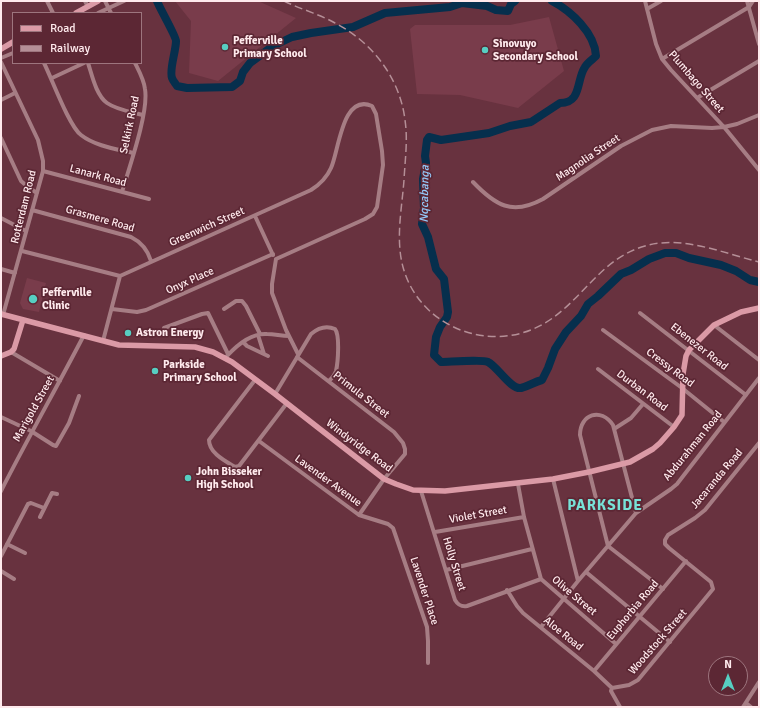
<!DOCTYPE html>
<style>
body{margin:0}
#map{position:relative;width:760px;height:708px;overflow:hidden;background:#68323f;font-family:Signika,sans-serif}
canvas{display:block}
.frame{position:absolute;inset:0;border:2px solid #ffeaed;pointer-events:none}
.legend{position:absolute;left:12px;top:12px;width:130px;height:52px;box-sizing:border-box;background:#5c2734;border:1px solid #9d757e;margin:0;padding:5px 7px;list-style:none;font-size:12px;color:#ffeaed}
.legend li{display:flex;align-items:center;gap:8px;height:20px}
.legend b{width:20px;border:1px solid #9d757e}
.north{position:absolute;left:708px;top:656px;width:40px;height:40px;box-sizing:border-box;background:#5c2734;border:1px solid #9d757e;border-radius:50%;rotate:0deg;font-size:11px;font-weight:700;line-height:16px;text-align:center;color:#ffeaed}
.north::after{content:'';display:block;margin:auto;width:14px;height:18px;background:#57cec2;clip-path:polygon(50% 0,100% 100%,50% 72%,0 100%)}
</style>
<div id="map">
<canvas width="760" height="708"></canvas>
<div class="frame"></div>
<ul class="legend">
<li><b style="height:5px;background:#db9aa6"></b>Road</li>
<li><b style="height:5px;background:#b58f97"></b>Railway</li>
</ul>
<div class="north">N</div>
</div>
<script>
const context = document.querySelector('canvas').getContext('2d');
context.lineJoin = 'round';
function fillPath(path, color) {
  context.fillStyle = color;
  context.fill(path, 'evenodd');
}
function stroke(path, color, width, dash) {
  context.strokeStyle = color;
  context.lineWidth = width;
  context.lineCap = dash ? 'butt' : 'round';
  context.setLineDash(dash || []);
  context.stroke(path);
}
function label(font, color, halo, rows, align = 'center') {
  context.font = font + ' Signika,sans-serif';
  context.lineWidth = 3.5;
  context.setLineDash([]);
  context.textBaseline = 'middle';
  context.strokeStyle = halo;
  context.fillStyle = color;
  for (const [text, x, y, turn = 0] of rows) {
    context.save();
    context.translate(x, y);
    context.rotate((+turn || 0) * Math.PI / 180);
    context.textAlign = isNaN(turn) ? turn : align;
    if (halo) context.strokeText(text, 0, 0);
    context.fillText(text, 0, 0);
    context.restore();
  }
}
fillPath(new Path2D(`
 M175 1H258L296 18 218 81 189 73 191 21Z
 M549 17 564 71 518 108 460 95 417 94 410 29 415 25H510Z
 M27 278 46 283 39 312 23 309 20 303Z`), '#793c4b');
stroke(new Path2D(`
 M157 1C160 9 176 36 176 41 176 51 169 70 172 78 173 81 176 84 177 86L187 88 232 87 240 81 243 72 250 63 273 46 292 37 311 33 353 27 385 13 450 7 462 3 487 6 496 10 508 11 511 4 515 1
 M552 1C571 11 595 33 596 56 592 60 587 63 585 67 576 80 582 103 560 103L531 122 510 126 489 133 441 140 429 137 427 140 425 156 426 163 423 179 424 208 422 224 428 237 436 269 444 279 448 312 447 317 440 327 436 337 434 355 441 362C449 362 483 359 488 362 497 366 511 390 521 388 529 386 534 382 542 380L548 368 555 349 566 332 581 316 588 304 598 296 621 274 631 270 649 259 665 253H676L689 258 721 265 736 271 750 280 759 282`), '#062f4d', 8);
stroke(new Path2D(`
 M47 1 53 13
 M85 1 88 7
 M105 1 111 13
 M645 1 656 44 662 59 671 70 724 127 759 170
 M747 1 759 44
 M647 9 661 1
 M98 13 124 1
 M1 58 13 53
 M662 59 749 7 753 1
 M1 62 38 140 43 161V171L3 315
 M44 63C52 79 69 126 81 135 95 146 116 149 133 153
 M88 63C92 75 96 95 107 103 117 110 132 112 143 115
 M52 78 84 63
 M697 98 759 61
 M1 100 15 93
 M1 138 21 181 29 188 37 193
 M43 171 149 199
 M473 182C495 205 512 216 543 199L621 146 652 130 671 126 712 128 724 127 737 124 759 115
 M122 192C129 168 149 112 145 89 144 80 139 71 135 63
 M32 210 131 237C141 242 148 251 151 261
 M255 216 273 255
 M1 218 26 231
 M22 251 120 276 311 190C319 185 327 177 331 168 339 151 342 93 372 106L376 114 382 151 383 165 377 207 373 214 365 219 276 259
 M276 259 272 284V293L286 330 298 354
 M1 269 15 273
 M112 309 137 312 146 310 273 254
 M224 309 236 301H242L246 306 260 334
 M640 313 746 395
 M714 325 759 360
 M164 328 202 314 208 313 228 354
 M603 330 682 388 724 422
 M258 335 264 354
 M103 341 120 276
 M243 342 247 346 268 356
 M11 352 60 381
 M227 356C237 345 251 333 267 334 275 334 281 336 289 336
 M297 357 394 432 403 443 405 449V454L384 479 359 515
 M598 369 674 427
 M255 380 209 440C209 453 225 461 235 467L239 466 287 403
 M275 394 311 334C318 328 326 325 335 329 340 335 338 362 336 371 335 375 332 378 329 381
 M1 417 31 431 53 445 56 446 69 423 79 396
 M614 429 631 418 643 404
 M259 441 359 515 388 524 393 528 427 627 428 641V663
 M553 479 578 581
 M518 484 524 517 541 579 616 644
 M1 491C28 438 57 387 84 335
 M421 491 455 600C458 605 461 607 467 606L541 579
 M636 513 613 425C601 407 580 414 580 435L608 546 663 589
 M40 517 52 493 57 494
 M435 532 524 517
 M7 544 25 553
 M1 556 28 504 31 503 44 508
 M446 570 532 549
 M1 571 14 579
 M586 572 670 642
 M507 590 517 606 523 613 594 671 612 688
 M541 627 578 581 636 513 671 489 677 484 759 378
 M594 671 686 561
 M746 703 751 707
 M620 707 611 691 612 688 629 685 638 680 713 589 711 582 669 548 665 544V540L668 535 695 518 705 510 759 443
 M743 707 759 682`), '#a67d84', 4);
stroke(new Path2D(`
 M76 13 98 1
 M1 49 13 42
 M1 314 119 345 195 347 213 352 232 362 275 394 384 479 396 484 413 490 445 491 553 479 589 472 630 462 653 449 660 443 674 427 682 415 683 374 686 356 689 350 714 325 741 312 759 308
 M1 356 11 352 14 349 23 320`), '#db9aa6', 5.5);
stroke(new Path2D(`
 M284 1C300 9 319 14 335 23 372 42 400 78 405 120 408 140 405 160 404 180 402 207 396 236 402 263 416 326 490 356 545 323 582 301 601 258 645 246 682 235 723 253 759 262`), '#b58f97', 1.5, [8, 4]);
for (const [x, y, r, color] of [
 [225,47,4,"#57cec2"],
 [485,50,4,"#57cec2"],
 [33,299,5,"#57cec2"],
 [128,333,4,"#57cec2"],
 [155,371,4,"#57cec2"],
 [188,478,4,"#57cec2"]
]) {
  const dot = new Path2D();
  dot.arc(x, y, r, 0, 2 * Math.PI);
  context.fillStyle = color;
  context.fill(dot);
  stroke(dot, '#5c2734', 1.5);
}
label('bold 11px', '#ffeaed', '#5c2734', [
 ["Pefferville",233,41],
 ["Primary School",233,54],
 ["Sinovuyo",493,44],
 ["Secondary School",493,57],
 ["Pefferville",42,293],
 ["Clinic",42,306],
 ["Astron Energy",136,333],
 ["Parkside",163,365],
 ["Primary School",163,378],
 ["John Bisseker",196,472],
 ["High School",196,485]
], 'left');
label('11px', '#ffeaed', '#5c2734', [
 ["Plumbago Street",696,82,49],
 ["Selkirk Road",130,125,-78],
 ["Magnolia Street",588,158,-34],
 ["Lanark Road",98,176,15],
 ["Rotterdam Road",24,207,-76],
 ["Grasmere Road",100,219,16],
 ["Greenwich Street",207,227,-24],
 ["Onyx Place",190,281,-24],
 ["Ebenezer Road",699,347,38],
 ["Cressy Road",670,368,37],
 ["Durban Road",642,391,37],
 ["Primula Street",361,395,38],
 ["Marigold Street",34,409,-61],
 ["Windyridge Road",359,446,37],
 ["Abdurahman Road",693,446,-51],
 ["Jacaranda Road",717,479,-50],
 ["Lavender Avenue",328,481,36],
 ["Violet Street",478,515,-10],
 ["Holly Street",454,564,73],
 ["Lavender Place",424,591,72],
 ["Olive Street",574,596,40],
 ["Euphorbia Road",633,610,-50],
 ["Aloe Road",563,634,39],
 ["Woodstock Street",658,642,-49]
]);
label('italic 12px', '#95cafa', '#5c2734', [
 ["Nqcabanga",425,194,-89]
]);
context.letterSpacing = '1px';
label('bold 15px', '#78e2d7', '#5c2734', [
 ["PARKSIDE",605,506]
]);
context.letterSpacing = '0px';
</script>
